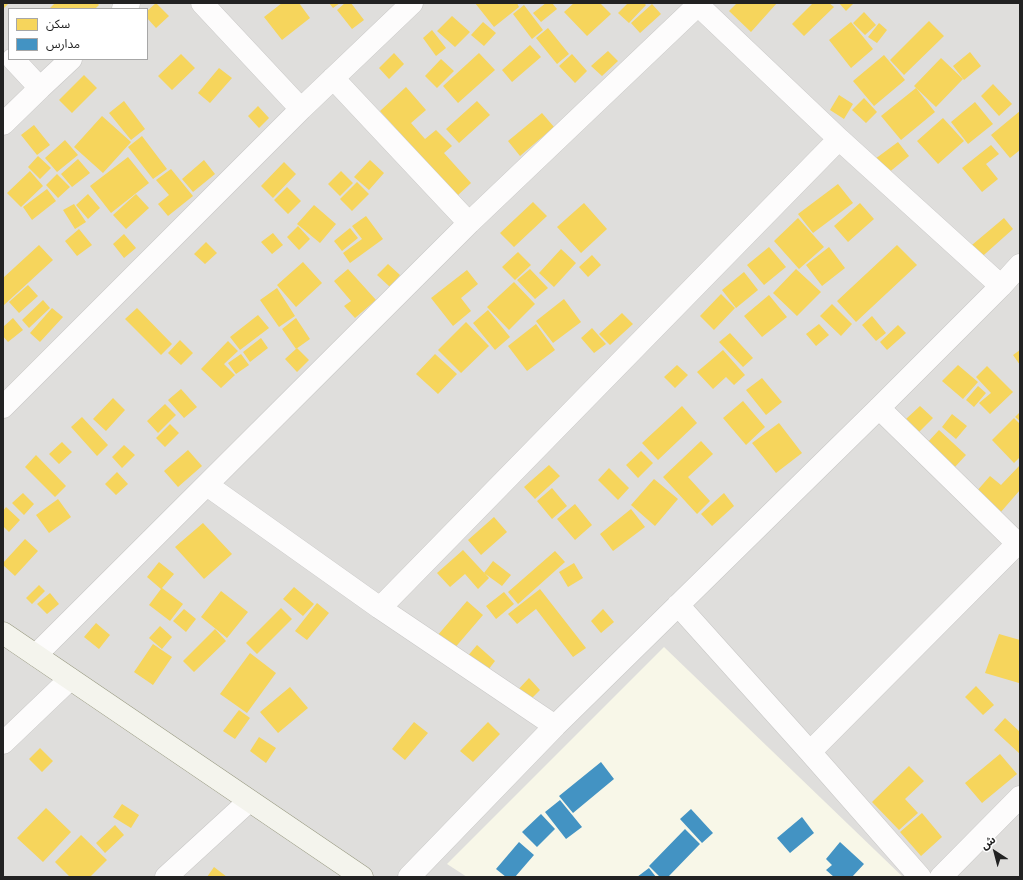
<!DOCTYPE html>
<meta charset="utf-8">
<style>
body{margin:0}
#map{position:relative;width:1023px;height:880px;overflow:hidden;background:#f0eeeb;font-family:Cabin,"Noto Sans Arabic",sans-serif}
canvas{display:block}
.frame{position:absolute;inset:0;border:4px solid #222;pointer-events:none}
.legend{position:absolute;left:8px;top:8px;width:140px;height:52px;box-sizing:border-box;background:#fff;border:1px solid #a7a7a7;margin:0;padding:5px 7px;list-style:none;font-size:12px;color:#222}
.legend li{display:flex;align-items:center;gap:8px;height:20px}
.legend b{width:20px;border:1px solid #a7a7a7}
.north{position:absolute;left:975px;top:832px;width:40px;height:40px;-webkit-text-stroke:3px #fff;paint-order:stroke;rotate:324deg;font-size:11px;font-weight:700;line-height:16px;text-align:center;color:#222}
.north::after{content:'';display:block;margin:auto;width:14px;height:18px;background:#222;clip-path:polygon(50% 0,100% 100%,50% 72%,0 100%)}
</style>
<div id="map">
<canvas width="1023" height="880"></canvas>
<div class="frame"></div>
<ul class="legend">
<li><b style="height:11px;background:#f6d55c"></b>سكن</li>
<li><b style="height:11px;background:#4393c3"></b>مدارس</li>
</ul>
<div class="north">ش</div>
</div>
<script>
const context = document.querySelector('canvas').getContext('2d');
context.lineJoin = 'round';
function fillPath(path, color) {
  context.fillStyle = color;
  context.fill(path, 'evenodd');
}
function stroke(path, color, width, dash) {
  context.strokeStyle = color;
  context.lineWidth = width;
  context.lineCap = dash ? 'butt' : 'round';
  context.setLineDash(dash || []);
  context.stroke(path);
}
fillPath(new Path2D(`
 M3 3H1020V877H3ZM9 9H147V59H9Z`), '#dfdedc');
fillPath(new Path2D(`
 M664 647 903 877H467L447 864Z`), '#f8f7e8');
fillPath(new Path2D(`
 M3 3H9L3 9Z
 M55 3H97L99 5 95 9H49Z
 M156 3 169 16 156 28 147 18V11Z
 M282 3H299L310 18 282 40 264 17Z
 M329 3H340L333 8Z
 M345 3H351L364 20 352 29 337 10Z
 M475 3H517L519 7 494 27Z
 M546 3H552L557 9 541 22 533 13Z
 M574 3H600L611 14 587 36 564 12Z
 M628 3H644L646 5 629 23 618 13Z
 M737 3H777L751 32 729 11Z
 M813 3H829L834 7 804 36 792 24Z
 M839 3H854L846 11Z
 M652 4 661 14 640 33 631 23Z
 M524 5 543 30 532 39 513 14Z
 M864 12 876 25 865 35 853 23Z
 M452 16 470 32 455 47 437 31Z
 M929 21 944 36 904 75 890 60Z
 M483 22 496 33 484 46 471 35Z
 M851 22 873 49 851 68 829 40Z
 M879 23 887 30 877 43 868 37Z
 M548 28 569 54 557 64 536 38Z
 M432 30 446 48 436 56 423 38Z
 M530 45 541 57 512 82 502 70Z
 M608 51 618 61 602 76 591 66Z
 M970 52 981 66 964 80 953 66Z
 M394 53 404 64 389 79 379 68Z
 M479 53 495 70 458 103 443 86Z
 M181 54 195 68 172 90 158 76Z
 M572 54 587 71 575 83 559 66Z
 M884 55 905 80 874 106 853 81Z
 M941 58 963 79 936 107 914 86Z
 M441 59 454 71 437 88 425 76Z
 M219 68 232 78 210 103 198 93Z
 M84 75 97 88 72 113 59 100Z
 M993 84 1012 104 999 116 981 96Z
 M406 87 426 110 411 123 425 139 436 130 452 146 444 153 471 183 457 196 380 111Z
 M916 88 935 112 901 140 881 116Z
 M839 95 853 104 844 119 830 110Z
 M864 98 877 112 866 123 852 110Z
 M124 101 145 129 131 140 109 113Z
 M477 101 490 115 459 143 446 129Z
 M975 102 993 124 968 144 951 122Z
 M258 106 269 118 259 128 248 116Z
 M1020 111V150L1010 158 991 135Z
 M542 113 554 127 520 156 508 141Z
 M102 116 131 142 103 173 74 147Z
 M943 118 964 141 938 164 917 141Z
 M34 125 50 145 37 155 21 135Z
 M142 136 167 169 153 179 128 147Z
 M65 140 78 155 57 172 45 158Z
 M898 142 909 156 887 174 875 159Z
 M991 145 999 154 986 164 998 179 982 192 962 168Z
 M38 156 51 168 40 179 28 167Z
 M128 157 149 183 111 213 90 186Z
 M78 159 90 173 72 187 61 174Z
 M204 160 215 174 193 192 182 179Z
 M370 160 384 173 369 190 354 177Z
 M284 162 296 174 273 198 261 186Z
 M171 169 193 196 168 216 158 204 169 195 156 180Z
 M30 171 43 186 21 207 7 193Z
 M341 171 353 183 340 196 328 184Z
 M57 174 70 187 58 198 46 185Z
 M357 182 369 194 352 211 340 199Z
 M838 184 853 203 813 233 798 214Z
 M287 187 301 201 288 214 274 200Z
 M47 189 56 201 32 220 23 207Z
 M88 194 100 208 88 219 76 205Z
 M136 194 149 208 126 229 113 215Z
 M533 202 547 216 514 247 500 233Z
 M584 203 607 229 581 253 557 227Z
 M860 203 874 219 848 242 834 226Z
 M74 204 86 222 75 229 63 210Z
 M314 205 336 224 320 243 297 224Z
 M366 216 383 239 350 263 343 253 362 239 352 226Z
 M798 218 824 247 799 269 774 241Z
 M1004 218 1013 229 976 262 966 250Z
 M298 226 310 239 299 250 287 237Z
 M350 228 358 238 342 251 334 241Z
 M79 229 92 245 77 256 65 241Z
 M273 233 283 245 272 254 261 242Z
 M124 234 136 248 124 258 113 244Z
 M206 242 217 253 205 264 194 254Z
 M39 245 53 260 4 305 3 304V278Z
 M897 245 917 265 856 322 837 301Z
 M769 247 786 267 764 285 747 265Z
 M829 247 845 268 822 286 806 265Z
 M561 249 576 263 554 287 539 273Z
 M518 252 531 265 515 280 502 267Z
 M592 255 601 265 588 277 579 267Z
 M303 262 322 283 296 307 277 285Z
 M388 264 400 275 390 287 377 275Z
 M348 269 376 300 355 318 344 306 351 301 334 281Z
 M530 269 548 288 535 299 517 280Z
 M796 269 821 292 797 316 773 293Z
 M467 270 478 284 461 298 471 311 453 326 431 298Z
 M744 272 758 290 736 308 722 290Z
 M514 282 535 304 509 330 487 307Z
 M28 285 38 296 19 313 9 302Z
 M277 288 295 316 279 327 260 300Z
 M721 294 735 308 714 330 700 316Z
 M769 295 787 317 762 337 744 316Z
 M564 299 581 322 553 343 536 321Z
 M43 300 50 308 29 328 22 320Z
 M832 304 852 324 841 336 820 316Z
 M52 308 63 317 40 342 30 333Z
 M137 308 172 344 161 355 125 319Z
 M488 310 510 337 495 350 473 323Z
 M622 313 633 324 610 345 599 334Z
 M258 315 269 328 240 350 230 337Z
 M872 316 886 333 876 341 862 325Z
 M13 318 23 330 8 342 3 336V327Z
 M296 318 310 339 296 349 282 329Z
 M466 322 489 346 461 373 438 350Z
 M536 324 555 350 527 371 508 346Z
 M819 324 829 335 816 346 806 334Z
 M898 325 906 333 887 350 880 342Z
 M592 328 606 344 594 353 581 338Z
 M730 333 753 358 743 367 719 342Z
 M261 338 268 348 250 362 243 352Z
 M180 340 193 353 181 365 168 353Z
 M228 341 238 351 224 364 235 375 221 388 201 369Z
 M297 348 309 360 297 372 285 359Z
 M723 350 745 375 734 385 726 377 713 389 697 372Z
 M1020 350V365L1013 355Z
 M241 354 249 365 236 374 228 363Z
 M435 354 457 374 438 394 416 374Z
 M677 365 688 375 675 388 664 377Z
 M958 365 978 382 963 399 942 381Z
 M987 366 1013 392 990 414 979 403 991 393 976 377Z
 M762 378 782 402 766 415 746 390Z
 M978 386 986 393 974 407 966 400Z
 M181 389 197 407 184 418 168 400Z
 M113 398 125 410 106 431 93 419Z
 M743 401 765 427 746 445 723 418Z
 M165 404 176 415 158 433 147 421Z
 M682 406 697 423 658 460 642 443Z
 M920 406 933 418 919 432 906 419Z
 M1020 412V421L1015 417Z
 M952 414 967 426 956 439 942 427Z
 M82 417 108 445 97 456 71 427Z
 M1014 418 1020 424V457L1014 463 992 440Z
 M779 423 802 453 776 473 752 443Z
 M170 424 179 433 165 447 156 438Z
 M939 430 966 455 954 468 927 443Z
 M701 441 713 454 688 477 710 501 697 514 663 477Z
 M62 442 72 452 59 464 49 454Z
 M124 445 135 455 122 468 112 457Z
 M188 450 202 466 178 487 164 471Z
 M641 451 653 463 638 478 626 465Z
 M36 455 66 486 55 497 25 467Z
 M549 465 560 476 535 499 524 487Z
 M1020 465V490L1000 513 976 492 990 476 1001 485Z
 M609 468 629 488 618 500 598 480Z
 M117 472 128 484 116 495 105 484Z
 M654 479 678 499 655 526 631 505Z
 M552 488 567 506 552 519 537 501Z
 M23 493 34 504 24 515 12 503Z
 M724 493 734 506 712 526 701 514Z
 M58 499 71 517 49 533 36 515Z
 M575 504 592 525 575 540 557 519Z
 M6 507 20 520 9 532 3 526V511Z
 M631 509 645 527 613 551 600 534Z
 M494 517 507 532 481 555 468 540Z
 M203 523 232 554 204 579 175 547Z
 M25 539 38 551 15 576 3 565V563Z
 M463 550 489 578 478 589 465 574 450 587 437 573Z
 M555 551 565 562 518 604 508 592Z
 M493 561 511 575 502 586 484 573Z
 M159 562 174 574 162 588 183 604 170 621 149 605 161 589 147 577Z
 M574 563 583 578 568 587 559 572Z
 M39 585 45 591 32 604 26 598Z
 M294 587 314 604 303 616 283 599Z
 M540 589 586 648 573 657 536 609 517 624 508 614Z
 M221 591 248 612 227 638 201 617Z
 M504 592 514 604 496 619 486 606Z
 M50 593 59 604 47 614 37 604Z
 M467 601 483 615 453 650 437 636Z
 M317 603 329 613 307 640 295 631Z
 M281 608 292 619 257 654 246 643Z
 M184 609 196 619 186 632 173 621Z
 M603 609 614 622 601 633 591 621Z
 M96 623 110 635 99 649 84 637Z
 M160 626 172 637 162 649 149 638Z
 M215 629 226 641 194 672 183 661Z
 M999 634 1020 640V679L1019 683 985 673Z
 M153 644 172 657 153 685 134 672Z
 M477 645 495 661 485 674 466 658Z
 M250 653 276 673 247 713 220 694Z
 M529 678 540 690 526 704 515 693Z
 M976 686 994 705 983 715 965 697Z
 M290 687 308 708 278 733 260 712Z
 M239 710 250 718 235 739 223 731Z
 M1005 718 1020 732V754L994 730Z
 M414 722 428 733 405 760 392 749Z
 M488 722 500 734 473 762 460 751Z
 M259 737 276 748 266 763 250 751Z
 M40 748 53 761 42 772 29 759Z
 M1000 754 1017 774 982 803 965 783Z
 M909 766 924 781 905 799 918 813 899 830 872 802Z
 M122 804 139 815 131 828 113 817Z
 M46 808 71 832 43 862 17 838Z
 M922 813 942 837 921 856 900 832Z
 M115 825 124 835 105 853 96 843Z
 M81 835 107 860 90 877H70L55 862Z
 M214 867 227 877H207Z`), '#f6d55c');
fillPath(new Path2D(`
 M601 762 614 779 573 813 559 796Z
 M560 800 582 827 566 839 545 812Z
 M691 809 713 833 702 843 680 819Z
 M541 814 555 829 537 847 522 832Z
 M802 817 814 833 790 853 777 838Z
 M685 829 700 844 668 877H660L649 866Z
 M519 842 534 855 515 877H506L496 869Z
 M840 842 864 864 852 877H834L826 870 832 865 826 859Z
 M649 868 656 877H637Z`), '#4393c3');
const street = new Path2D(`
 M202 3 301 109
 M698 5 839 139
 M123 9 129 3
 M333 78 469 223
 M40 88 71 59
 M3 124 40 88 13 59
 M3 407 301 109 412 3
 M879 408 1020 546
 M207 485 380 608 555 726
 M678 605 810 752 920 877
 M380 608 839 139 1001 286
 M36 655 469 223 700 3
 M3 743 70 679
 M810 752 1020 541
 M166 877 249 801
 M409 877 555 726 879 408 1001 286 1020 265
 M941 877 1020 797`);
const secondary = new Path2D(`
 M3 633 362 877`);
stroke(street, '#c9c8c7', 23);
stroke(secondary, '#999a82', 23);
stroke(street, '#fdfcfc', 22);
stroke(secondary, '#f4f4ed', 22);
</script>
